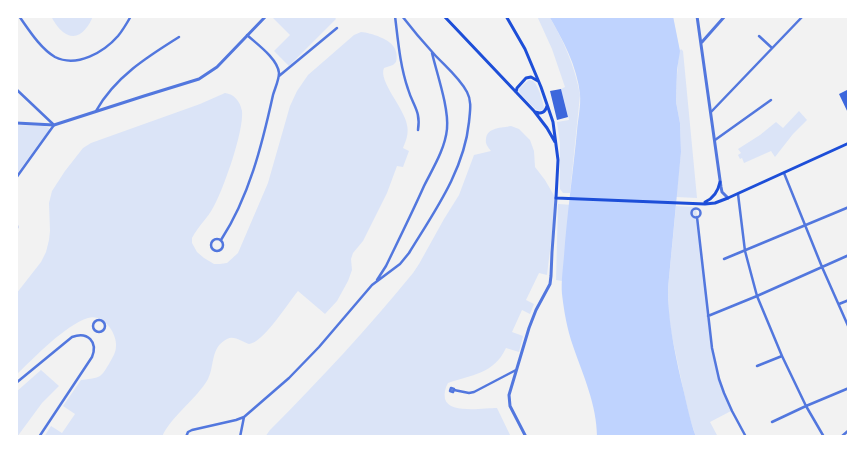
<!DOCTYPE html>
<style>
body{margin:0}
#map{position:relative;width:865px;height:453px;overflow:hidden;background:#f2f2f2;font-family:Literata,serif}
canvas{display:block}
.frame{position:absolute;inset:0;border:18px solid #fff;pointer-events:none}
</style>
<div id="map">
<canvas width="865" height="453"></canvas>
<div class="frame"></div>
</div>
<script>
const context = document.querySelector('canvas').getContext('2d');
context.lineJoin = 'round';
function fillPath(path, color) {
  context.fillStyle = color;
  context.fill(path, 'evenodd');
}
function stroke(path, color, width, dash) {
  context.strokeStyle = color;
  context.lineWidth = width;
  context.lineCap = dash ? 'butt' : 'round';
  context.setLineDash(dash || []);
  context.stroke(path);
}
fillPath(new Path2D(`
 M51 16H93C88 29 77 43 63 32 58 28 54 22 51 16Z
 M274 16H334L336 19 289 66 274 51 290 35 273 18Z
 M537 16H549C564 41 575 67 580 95L570 193H563L560 189V143L557 122 569 120 561 89 565 87 552 49Z
 M361 32C371 33 391 39 395 49 397 53 397 58 396 62L393 65 384 68C378 81 405 109 407 125 409 133 406 141 403 148L409 151 403 167 397 166 387 193 363 241 353 253 351 259 352 270 348 281 337 301 325 314 298 291C288 303 263 343 249 344 242 342 234 335 227 339 210 348 215 365 208 379 196 400 171 416 162 437H44L51 426 62 433 75 414 63 406 81 380C87 379 95 379 100 376 104 373 106 368 109 364 112 358 116 353 116 346 117 333 103 313 88 318 65 325 34 358 16 375V294L41 262 46 252 49 240 50 231 49 203 52 191 65 171 83 148 91 143 200 104 225 93C234 94 240 101 242 111 244 131 224 187 214 206 208 218 198 226 192 238V243L197 252 204 258 214 264H220L227 263 238 253 268 183 290 106 297 91 308 75 354 35Z
 M681 49 683 51 697 198 676 197 681 152 680 123 676 102 677 75 679 52Z
 M529 80C531 80 532 81 533 81 538 85 544 103 544 109L540 111 535 109 519 92 518 90 524 84Z
 M799 111 807 120 793 134 775 157 771 151 744 163 742 158 740 159 738 155 741 153 738 149 760 135 776 122 783 128Z
 M16 125 44 126 49 128V130L16 175Z
 M511 126 519 129 530 140 534 151 535 167 545 180 556 199 547 275 539 273 526 300 534 304 530 314 522 310 512 332 523 336 519 352 506 348C494 374 471 375 448 383 445 388 444 393 445 399 449 414 484 408 497 408L511 437H265L270 430C320 380 368 328 413 273L419 264 444 219 459 195 474 155 491 151C488 147 485 144 486 139 487 127 502 128 511 126Z
 M558 204 573 205 569 282 556 280Z
 M676 206 696 207 711 348 718 379 731 411 710 422 718 437H696L689 416 671 332 669 316 668 288Z
 M41 370 59 386 42 403 17 437H16V392Z`), '#dbe4f7');
fillPath(new Path2D(`
 M549 16H673L680 51 677 70 676 102 680 123 681 152 668 288C668 321 674 348 681 380 686 399 689 418 696 437H597C597 405 583 375 573 346 567 329 564 311 562 294 561 282 563 268 564 256 567 214 573 173 577 131 578 119 581 106 580 94 577 66 563 40 549 16Z`), '#bfd3fe');
fillPath(new Path2D(`
 M561 89 568 117 557 120 550 91Z
 M849 89V115L839 94Z`), '#3d67dc');
stroke(new Path2D(`
 M19 16C29 30 40 48 55 57 77 68 104 52 118 36 123 30 127 23 131 16
 M395 16C398 40 400 66 408 89 413 106 421 111 418 130
 M759 36 772 48
 M279 76 337 28
 M16 89 54 125 16 178
 M96 111C115 77 147 57 179 37
 M711 112 803 16
 M715 140 771 100
 M784 173 822 267 849 328
 M738 194 745 251 757 296 782 356 806 406 824 437
 M691.5 213a4.5 4.5 0 1 1 9 0a4.5 4.5 0 1 1-9 0Z
 M16 217 17 227 16 234
 M697 217 712 348 719 379 724 393 732 411 746 437
 M211 245a6 6 0 1 1 12 0a6 6 0 1 1-12 0Z
 M221 240C249 197 262 145 273 95 275 88 279 80 279 73 278 59 257 44 247 35
 M724 259 849 207
 M377 280 386 266C399 239 412 213 424 186 433 168 445 149 447 129 449 108 437 74 432 53
 M839 304 849 300
 M708 316 757 296 849 255
 M93 326a6 6 0 1 1 12 0a6 6 0 1 1-12 0Z
 M757 366 782 356
 M16 383 72 337C88 331 98 342 92 357L39 437
 M451 388 454 389 453 392 450 391Z
 M454 390 469 393 474 392 516 370
 M772 422 806 406 849 388
 M186 437 188 432 192 430 236 420 244 417 289 378 319 347 372 285 400 264 409 253C434 212 464 171 469 122 470 111 472 101 467 92 459 77 445 66 434 54 423 42 412 29 402 16
 M240 437 244 417
 M841 437 849 430`), '#5277de', 2.5);
stroke(new Path2D(`
 M697 16 721 187 722 192 728 198
 M702 42 725 16
 M16 123 54 125 144 96 199 79 217 67 266 16
 M526 437 510 406 509 395 529 328 536 310 550 284 551 276 552 252 556 198`), '#5277de', 3);
stroke(new Path2D(`
 M444 16 534 111 547 128 555 142
 M506 16 525 49 541 87 553 122 558 160 556 198 705 204 715 203 728 198 849 143
 M516 92 517 88 526 78 531 77 538 81
 M535 112C541 114 545 113 547 106
 M705 202C714 198 718 192 720 182`), '#1d4ed8', 3);
</script>
